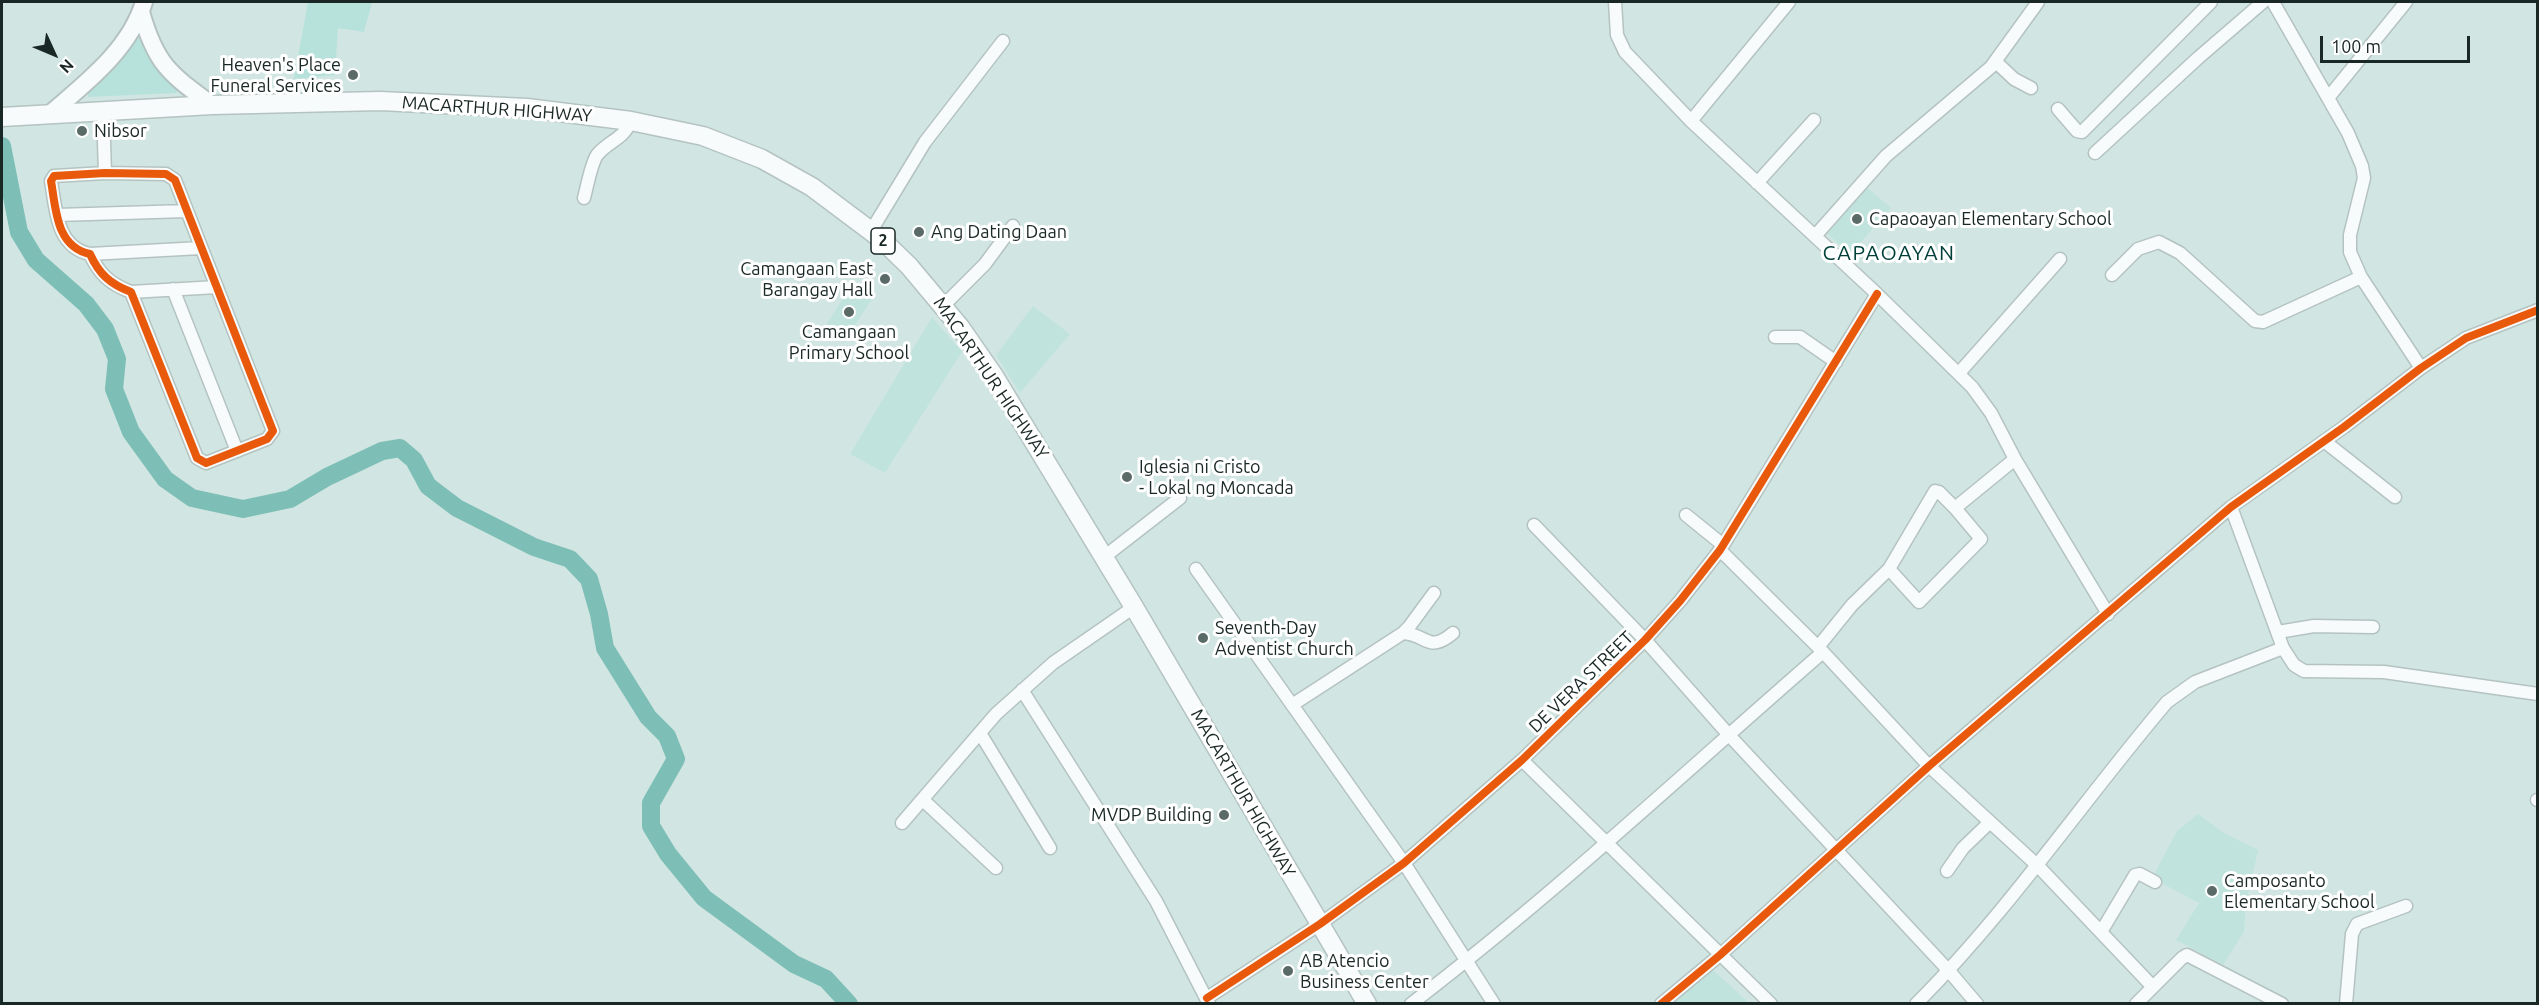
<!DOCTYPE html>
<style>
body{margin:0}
#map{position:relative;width:2539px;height:1005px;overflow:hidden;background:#d1e6e2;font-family:Ubuntu,sans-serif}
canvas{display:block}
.frame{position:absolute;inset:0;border:3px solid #192725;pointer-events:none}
.north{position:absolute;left:24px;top:24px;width:60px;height:60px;-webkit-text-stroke:4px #fff;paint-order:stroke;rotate:134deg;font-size:16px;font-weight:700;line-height:24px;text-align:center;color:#192725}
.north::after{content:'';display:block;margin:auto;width:21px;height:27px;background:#192725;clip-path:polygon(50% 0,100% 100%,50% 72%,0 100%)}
.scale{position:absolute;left:2320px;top:36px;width:150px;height:27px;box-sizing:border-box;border:3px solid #192725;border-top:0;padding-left:8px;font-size:18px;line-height:21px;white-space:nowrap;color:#192725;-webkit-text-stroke:4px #fff;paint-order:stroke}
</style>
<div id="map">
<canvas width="2539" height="1005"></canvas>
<div class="frame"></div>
<div class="north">N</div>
<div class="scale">100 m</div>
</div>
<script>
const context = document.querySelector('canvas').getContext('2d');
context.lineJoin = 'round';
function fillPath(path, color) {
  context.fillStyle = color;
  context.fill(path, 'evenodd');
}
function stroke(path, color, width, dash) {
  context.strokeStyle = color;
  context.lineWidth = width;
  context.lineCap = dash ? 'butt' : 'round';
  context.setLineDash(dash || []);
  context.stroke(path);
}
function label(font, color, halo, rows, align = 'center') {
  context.font = font + ' Ubuntu,sans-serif';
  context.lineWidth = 6;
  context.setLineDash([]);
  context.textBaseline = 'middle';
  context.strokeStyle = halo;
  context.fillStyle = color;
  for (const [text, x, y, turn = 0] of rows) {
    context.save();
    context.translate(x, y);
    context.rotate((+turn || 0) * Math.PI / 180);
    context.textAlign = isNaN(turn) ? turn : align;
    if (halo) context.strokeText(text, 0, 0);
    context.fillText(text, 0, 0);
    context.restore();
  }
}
fillPath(new Path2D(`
 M1864 185 1891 208 1850 254 1823 230Z
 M853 283 874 296 844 342 824 328Z
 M1033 306 1070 334 1020 393 996 355Z
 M932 317 962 352 885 473 850 454Z
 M2198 814 2224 833 2258 850 2246 904 2244 932 2223 965 2176 940 2199 903 2152 878 2177 831Z
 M1711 968 1749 1003 1668 1004Z`), '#c1e3dd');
fillPath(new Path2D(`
 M308 2H372L364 32 338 28 335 75 294 79Z
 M137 37 141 41 147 53 176 86 177 93 88 97V91L107 75Z`), '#b7e2dc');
stroke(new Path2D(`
 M2 146 19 232 36 260 86 304 105 329 117 359 114 389 131 432 165 479 192 498 243 509 290 499 327 477 382 451 400 448 414 460 428 486 457 508 534 547 570 559 589 579 599 614 605 648 648 717 667 736 676 759 651 803V826L668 854 704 898 794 964 826 979 849 1004`), '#7dbeb6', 18);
const minor = new Path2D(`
 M1615 2 1617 35 1625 52 1691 121 1877 294 1972 387 1991 413 2015 459 2108 614
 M2273 2 2348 133 2362 166 2364 178 2350 235V252L2361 277 2421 368
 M1996 62 2014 79 2031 88
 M2328 98 2406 2
 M2058 109 2077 131 2082 132 2211 2
 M103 110 105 173
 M1691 121 1789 2
 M2095 153 2198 58 2263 2
 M105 173 166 174 175 180 273 431 267 439 206 463 197 458 131 292C110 284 99 274 90 254 56 247 56 209 51 181L54 176Z
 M1757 183 1814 120
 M584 198C587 187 591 164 597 155 608 141 623 140 631 121
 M57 215 187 211
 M871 231 925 142 1003 41
 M1815 236 1886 156 1991 67 2038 2
 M90 254 201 248
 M2112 275 2138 249 2159 242 2180 253 2255 321 2263 322 2361 277
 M173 289 237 451
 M131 292 217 287
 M943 306 985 264 1013 226
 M1775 337H1800L1836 362
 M1959 373 2060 259
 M2324 441 2395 497
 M1955 508 1939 492 1935 491 1889 569 1919 602 1981 539 1955 508 2015 459
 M1686 515 1723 545
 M1534 525 1645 640 1728 734 1949 971 1977 1004
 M1720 550 1823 652 1929 766 2038 866 2153 987
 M1104 557 1180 498
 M1196 569 1404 863 1494 1004
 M2278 632 2314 626 2373 627
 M1403 633C1427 634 1428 654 1453 633
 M1818 647 1852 605 1889 569
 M2283 648 2294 665 2304 671 2384 672 2538 694
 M1022 690 1156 901 1209 1004
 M1292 705 1403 633 1409 627 1434 593
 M980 733 1050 848
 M1522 760 1771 1004
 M923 800 996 868
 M2537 800H2538
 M902 823 996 714 1053 663 1134 607
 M1947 871 1963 848 1989 823
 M2101 932 2135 875 2140 874 2155 882
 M1207 998 1320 924 1404 863 1522 760 1645 640 1680 601 1720 550 1877 294
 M1411 1004C1555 894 1687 770 1823 652
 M1661 1004 1720 955 1929 766 2231 507 2344 427 2421 368 2466 338 2538 310
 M1916 1004C2009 911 2082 802 2167 702L2195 682 2283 648 2231 507
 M2136 1004 2182 958 2187 955 2282 1004
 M2346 1004 2352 934 2357 924 2406 906`);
const major = new Path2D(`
 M141 12C156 65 170 74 212 105
 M51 113C87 82 130 49 144 2`);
const highway = new Path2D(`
 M2 117 212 105 380 101 527 108 631 121 703 136 762 159 812 187 880 238 909 266 960 327 994 376 1134 607 1367 1004`);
stroke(minor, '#b4c3c1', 15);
stroke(major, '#b4c3c1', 20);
stroke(highway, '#b4c3c1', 21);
stroke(minor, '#f8fbfb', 12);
stroke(major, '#f8fbfb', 16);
stroke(highway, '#f8fbfb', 18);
stroke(new Path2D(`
 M105 173 166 174 175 180 273 431 267 439 206 463 197 458 131 292C110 284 99 274 90 254 56 247 56 209 51 181L54 176Z
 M1207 998 1320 924 1404 863 1522 760 1645 640 1680 601 1720 550 1877 294
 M1661 1004 1720 955 1929 766 2231 507 2344 427 2421 368 2466 338 2538 310`), '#e8590c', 8);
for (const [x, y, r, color] of [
 [353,75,6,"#596a67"],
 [82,131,6,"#596a67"],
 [1857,219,6,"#596a67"],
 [919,232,6,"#596a67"],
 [885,279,6,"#596a67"],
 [849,312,6,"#596a67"],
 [1127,477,6,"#596a67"],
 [1203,638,6,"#596a67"],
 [1224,815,6,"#596a67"],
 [2212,891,6,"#596a67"],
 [1288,971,6,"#596a67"]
]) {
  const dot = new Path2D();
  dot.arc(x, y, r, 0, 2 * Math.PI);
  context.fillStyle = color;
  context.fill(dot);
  stroke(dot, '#fff', 2);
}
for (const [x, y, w] of [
 [883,241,24]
]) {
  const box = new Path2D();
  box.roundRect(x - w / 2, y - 13, w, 26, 4.5);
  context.fillStyle = '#fff';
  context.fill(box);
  stroke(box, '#192725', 1.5);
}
label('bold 16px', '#192725', null, [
 ["2",883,241]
]);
label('18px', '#192725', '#fff', [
 ["Heaven's Place",341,65,"right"],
 ["Funeral Services",341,86,"right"],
 ["Nibsor",94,131],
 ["Capaoayan Elementary School",1869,219],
 ["Ang Dating Daan",931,232],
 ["Camangaan East",873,269,"right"],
 ["Barangay Hall",873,290,"right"],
 ["Camangaan",849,332,"center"],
 ["Primary School",849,353,"center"],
 ["Iglesia ni Cristo",1139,467],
 ["- Lokal ng Moncada",1139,488],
 ["Seventh-Day",1215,628],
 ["Adventist Church",1215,649],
 ["MVDP Building",1212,815,"right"],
 ["Camposanto",2224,881],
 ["Elementary School",2224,902],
 ["AB Atencio",1300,961],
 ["Business Center",1300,982]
], 'left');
label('18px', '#192725', '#fff', [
 ["MACARTHUR HIGHWAY",497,109,4],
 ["MACARTHUR HIGHWAY",991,378,56],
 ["DE VERA STREET",1581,682,-44],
 ["MACARTHUR HIGHWAY",1243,793,60]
]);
context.letterSpacing = '1.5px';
label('21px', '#00403a', '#fff', [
 ["CAPAOAYAN",1889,253]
]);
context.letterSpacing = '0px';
</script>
